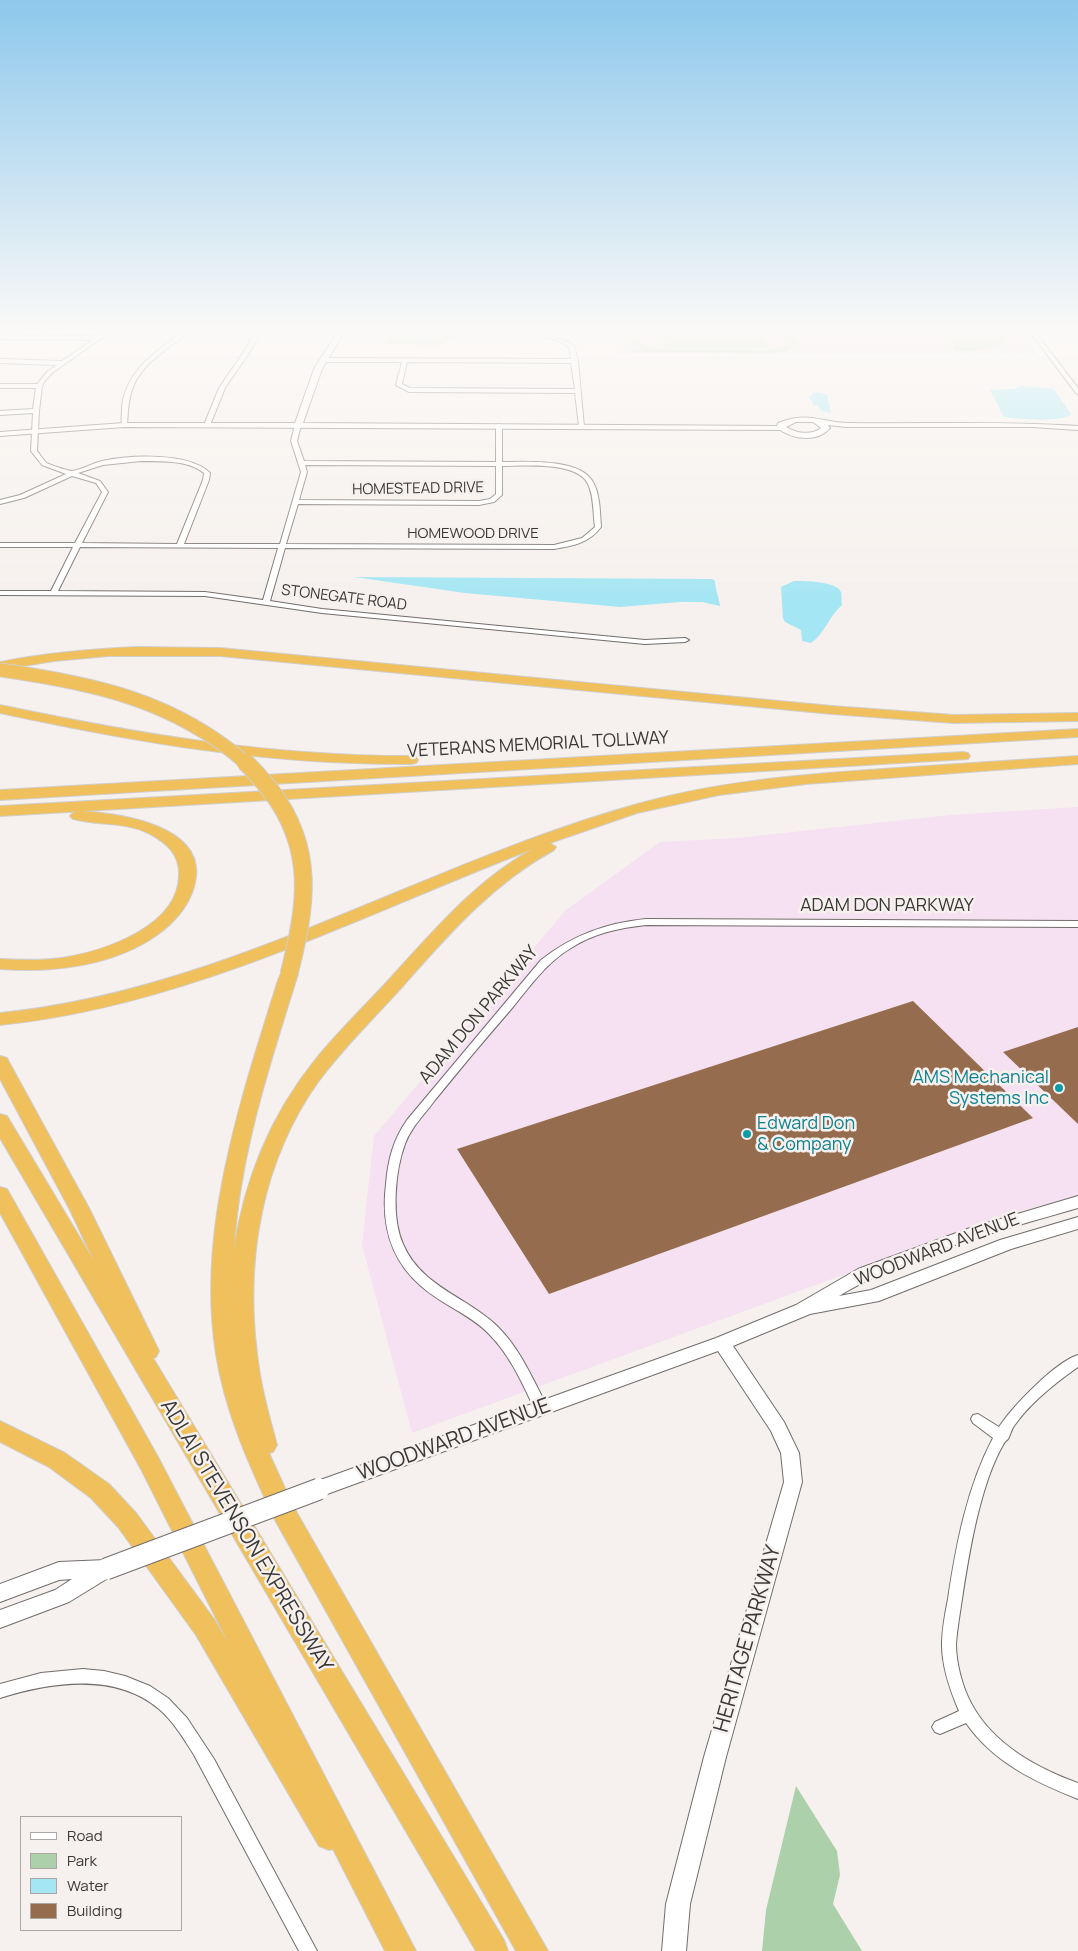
<!DOCTYPE html>
<style>
body{margin:0}
#map{position:relative;width:1078px;height:1951px;overflow:hidden;background:#f6f1ee;font-family:Manrope,sans-serif}
canvas{display:block}
.legend{position:absolute;left:20px;top:1816px;width:162px;height:115px;box-sizing:border-box;background:#f6f1ee;border:1px solid #aba7a5;margin:0;padding:6px 9px;list-style:none;font-size:15px;color:#3a3837}
.legend li{display:flex;align-items:center;gap:10px;height:25px}
.legend b{width:25px;border:1px solid #aba7a5}
</style>
<div id="map">
<canvas width="1078" height="1951"></canvas>
<ul class="legend">
<li><b style="height:6px;background:#fff"></b>Road</li>
<li><b style="height:14px;background:#acd0aa"></b>Park</li>
<li><b style="height:14px;background:#a4e6f3"></b>Water</li>
<li><b style="height:14px;background:#956c4e"></b>Building</li>
</ul>
</div>
<script>
const context = document.querySelector('canvas').getContext('2d');
context.lineJoin = 'round';
function fillPath(path, color) {
  context.fillStyle = color;
  context.fill(path, 'evenodd');
}
function stroke(path, color, width, dash) {
  context.strokeStyle = color;
  context.lineWidth = width;
  context.lineCap = dash ? 'butt' : 'round';
  context.setLineDash(dash || []);
  context.stroke(path);
}
function label(font, color, halo, rows, align = 'center') {
  context.font = font + ' Manrope,sans-serif';
  context.lineWidth = 5;
  context.setLineDash([]);
  context.textBaseline = 'middle';
  context.strokeStyle = halo;
  context.fillStyle = color;
  for (const [text, x, y, turn = 0] of rows) {
    context.save();
    context.translate(x, y);
    context.rotate((+turn || 0) * Math.PI / 180);
    context.textAlign = isNaN(turn) ? turn : align;
    if (halo) context.strokeText(text, 0, 0);
    context.fillText(text, 0, 0);
    context.restore();
  }
}
fillPath(new Path2D(`
 M1078 807V1196L1012 1213 412 1433 362 1245 374 1136 566 910 660 842 737 838 950 815Z`), '#f5e1f1');
fillPath(new Path2D(`
 M613 328H1018L1038 355 618 354Z`), '#f0e3f7');
fillPath(new Path2D(`
 M390 328H478L439 345 386 344Z
 M662 328C689 328 779 322 797 340V344L785 351 773 353 631 352 630 350 642 349 632 344 629 340C635 329 650 329 662 328ZM662 331H762L776 333 788 340 787 344 782 348 769 350 659 349 647 347 638 341V338L643 334Z
 M1003 330 1007 335 1005 341C990 351 972 350 955 351L949 334 954 331Z
 M663 332 764 333 768 348H665Z
 M796 1786 837 1851 840 1875 833 1904 862 1951H762L766 1910Z`), '#acd0aa');
fillPath(new Path2D(`
 M401 328H464C453 340 407 350 398 333Z
 M1021 386 1054 389 1071 414C1061 423 1018 419 1004 417L990 390 1013 389Z
 M814 392 827 394 831 413 822 411 818 406 812 404 813 402 809 398Z
 M354 577 712 579 715 581C715 589 719 597 720 606L702 602H680L620 607 465 593Z
 M794 581C805 581 836 581 841 592 842 595 841 601 842 605 829 616 825 633 811 643L802 641 801 630 785 622 783 618 781 587Z`), '#a4e6f3');
fillPath(new Path2D(`
 M913 1001 1033 1118 549 1294 457 1149Z
 M1078 1027V1124L1003 1052Z`), '#956c4e');
const street = new Path2D(`
 M110 328H116L52 373 44 382 42 386 39 411 37 451C40 454 43 460 47 463 50 465 69 471 72 471 81 470 93 463 102 461 129 455 190 452 210 473L209 480 184 544H280L301 472 291 441 295 425 298 423 301 425 297 441 304 461 496 462V426L499 424 502 426V462C526 462 580 458 593 482 600 494 600 513 601 527 589 543 573 546 554 549L285 548 270 601 322 609 645 640 685 638 689 640 685 642 645 644 322 613 205 596 0 595V591H51L73 547H0V543H75L102 492 96 483 72 476 24 498 0 504V500L20 495 66 474 42 465 31 451 33 413 0 415V411L33 409 36 388H0V384H37L48 371 57 365 0 363V359L62 361 93 340 0 339V335L97 336ZM141 461C162 462 186 459 204 473L203 480 177 544 82 543 108 492 100 481 78 473 103 465ZM305 465 496 466V494L490 499 479 501 299 500 307 472ZM502 466C524 466 577 461 588 484 594 496 593 513 595 527L582 538 554 545 286 544 298 504 479 505 494 502 502 495ZM80 547 278 548 263 600 205 592 58 591Z
 M187 328H193C172 348 141 361 132 390 128 401 128 413 127 425L122 426C121 420 122 413 122 407 126 369 159 350 187 328Z
 M258 328H263L251 350 225 388 210 425 205 426 204 425 219 388 245 350Z
 M510 328C529 327 557 336 574 345L578 361 584 427 579 426 575 393 409 392 396 385 402 362H322L319 360 322 358 571 359 569 347 557 340ZM407 362 571 363 575 389 410 388 402 384Z
 M1027 328H1032L1078 388V394L1076 393Z
 M646 919 1078 921V927L646 925C619 928 594 933 571 948 547 962 530 986 513 1007 486 1038 460 1069 435 1100 425 1114 411 1127 405 1144 395 1171 391 1217 403 1244 421 1287 468 1297 498 1327 521 1350 533 1380 548 1408L546 1412 541 1413 536 1412C523 1385 511 1356 489 1334 470 1314 442 1305 421 1286 390 1259 381 1224 386 1184 388 1160 393 1140 407 1120L541 960C573 935 606 923 646 919Z
 M1078 1355V1367C1055 1383 1030 1403 1014 1426 1011 1430 1010 1436 1008 1439 1006 1441 1004 1442 1003 1445 980 1485 969 1553 962 1599 960 1613 957 1629 956 1644 956 1662 962 1686 971 1703 992 1743 1036 1768 1078 1783V1799C1035 1782 993 1762 966 1723L940 1734 935 1732 932 1727 935 1722 959 1711C950 1690 942 1667 942 1645 942 1630 945 1614 948 1599 956 1545 967 1487 993 1438L973 1423 971 1419 973 1415 978 1414 999 1427C1012 1407 1055 1362 1078 1355Z
 M83 1669 104 1671 125 1676 150 1686 168 1698 187 1718 214 1759 317 1951H299L194 1755C184 1739 174 1722 159 1709 115 1672 51 1682 0 1698V1684L41 1673Z`);
const secondary = new Path2D(`
 M340 328H347L322 369 303 423 777 426 778 423C807 411 820 422 849 423 925 424 1002 421 1078 426V430L1032 427H846L828 425 830 428C818 442 795 440 780 430L124 427 0 436V432L124 423H295L314 369ZM796 422H813L821 428C811 436 796 433 786 427Z
 M1078 1196V1208C999 1231 909 1254 839 1296L871 1290 1000 1240 1078 1217V1229L1011 1249 879 1301 810 1314 733 1346 784 1422 799 1453 802 1482 726 1757 690 1904 686 1951H662L666 1904 704 1757 784 1482 781 1453 771 1431 718 1351 319 1497 312 1495 310 1489 312 1483 716 1338 796 1305 858 1269 970 1228Z
 M106 1560 113 1563 116 1569 113 1575 69 1602 0 1628V1610L55 1590 72 1579 59 1580 0 1602V1584L59 1562Z`);
const highway = new Path2D(`
 M137 647 220 648 832 706 954 715 1078 713V721L954 723 832 714 220 656H109L54 661 0 670V662C45 653 91 649 137 647Z
 M0 705C139 734 268 756 411 756L416 757 418 760 416 763 411 764C268 765 139 743 0 713Z
 M1078 729V737L0 800V790Z
 M963 752 968 753 970 756 968 759 0 816V806Z
 M1078 756V764L806 784 719 795 637 813 550 843 556 847 554 850C492 884 449 934 403 986 374 1018 343 1048 318 1082 262 1161 245 1259 257 1353 260 1384 269 1415 277 1445L273 1452 269 1453 293 1506 548 1951H516L275 1520C250 1467 225 1412 216 1354 201 1260 223 1164 249 1074 256 1050 264 1026 271 1002 275 992 277 979 283 970L289 969 295 970 298 974C270 1063 239 1156 234 1250 244 1180 271 1115 315 1060 340 1029 369 1002 395 973 437 927 478 879 533 849 359 916 187 1006 0 1025V1013C222 991 416 868 627 807 710 782 796 775 882 769 947 765 1013 760 1078 756Z
 M78 811C118 813 212 825 194 887 188 907 174 923 157 935 113 966 53 973 0 969V959C20 960 41 961 61 958 102 952 179 927 179 875 180 855 167 843 150 834 125 821 99 826 73 819L70 816 73 813Z
 M0 1056 7 1058 9 1062 90 1210 159 1351 156 1357 153 1358 504 1940 508 1951H476L0 1138V1114L7 1116 94 1261 70 1210 0 1079Z
 M0 1187 7 1189 158 1457 416 1951H385L333 1849 329 1850 319 1846 196 1635 118 1527 91 1498 49 1467 0 1442V1421L65 1453 109 1484 136 1513 214 1619 229 1644 142 1471 0 1213Z`);
stroke(street, '#726d6b', 2);
stroke(secondary, '#726d6b', 2);
stroke(highway, '#d0cfcf', 2);
fillPath(street, '#fff');
fillPath(secondary, '#fff');
fillPath(highway, '#efc05c');
const secondaryBridge = new Path2D(`
 M106 1569 319 1489`);
const highwayBridgeFar1 = new Path2D(`
 M0 670C92 683 175 700 247 764`);
const highwayBridge = new Path2D(`
 M245 762C255 771 263 781 271 791 316 850 306 907 289 974`);
stroke(secondaryBridge, '#726d6b', 23, []);
stroke(highwayBridgeFar1, '#d0cfcf', 15, []);
stroke(highwayBridge, '#d0cfcf', 19, []);
stroke(secondaryBridge, '#fff', 21);
stroke(highwayBridgeFar1, '#efc05c', 13);
stroke(highwayBridge, '#efc05c', 17);
const sky = context.createLinearGradient(0, 0, 0, 601);
sky.addColorStop(0, '#8dc8ec');
sky.addColorStop(0.55, '#fbf9f7');
sky.addColorStop(1, '#fbf9f700');
context.fillStyle = sky;
context.fillRect(0, 0, 1078, 601);
for (const [x, y, r, color] of [
 [1059,1088,5,"#0f9aa8"],
 [747,1134,5,"#0f9aa8"]
]) {
  const dot = new Path2D();
  dot.arc(x, y, r, 0, 2 * Math.PI);
  context.fillStyle = color;
  context.fill(dot);
  stroke(dot, '#f6f1ee', 2);
}
label('15px', '#3a3837', '#f6f1ee', [
 ["HOMESTEAD DRIVE",418,489,-1],
 ["HOMEWOOD DRIVE",473,534],
 ["STONEGATE ROAD",344,598,7]
]);
label('18px', '#3a3837', '#f6f1ee', [
 ["VETERANS MEMORIAL TOLLWAY",538,745,-3],
 ["ADAM DON PARKWAY",887,906],
 ["ADAM DON PARKWAY",479,1015,-50],
 ["WOODWARD AVENUE",937,1250,-21]
]);
label('18px', '#0d838f', '#f6f1ee', [
 ["AMS Mechanical",1049,1078],
 ["Systems Inc",1049,1099],
 ["Edward Don",757,1124,"left"],
 ["& Company",757,1145,"left"]
], 'right');
label('21px', '#3a3837', '#f6f1ee', [
 ["WOODWARD AVENUE",454,1440,-20],
 ["ADLAI STEVENSON EXPRESSWAY",246,1536,59],
 ["HERITAGE PARKWAY",748,1639,-74]
]);
</script>
